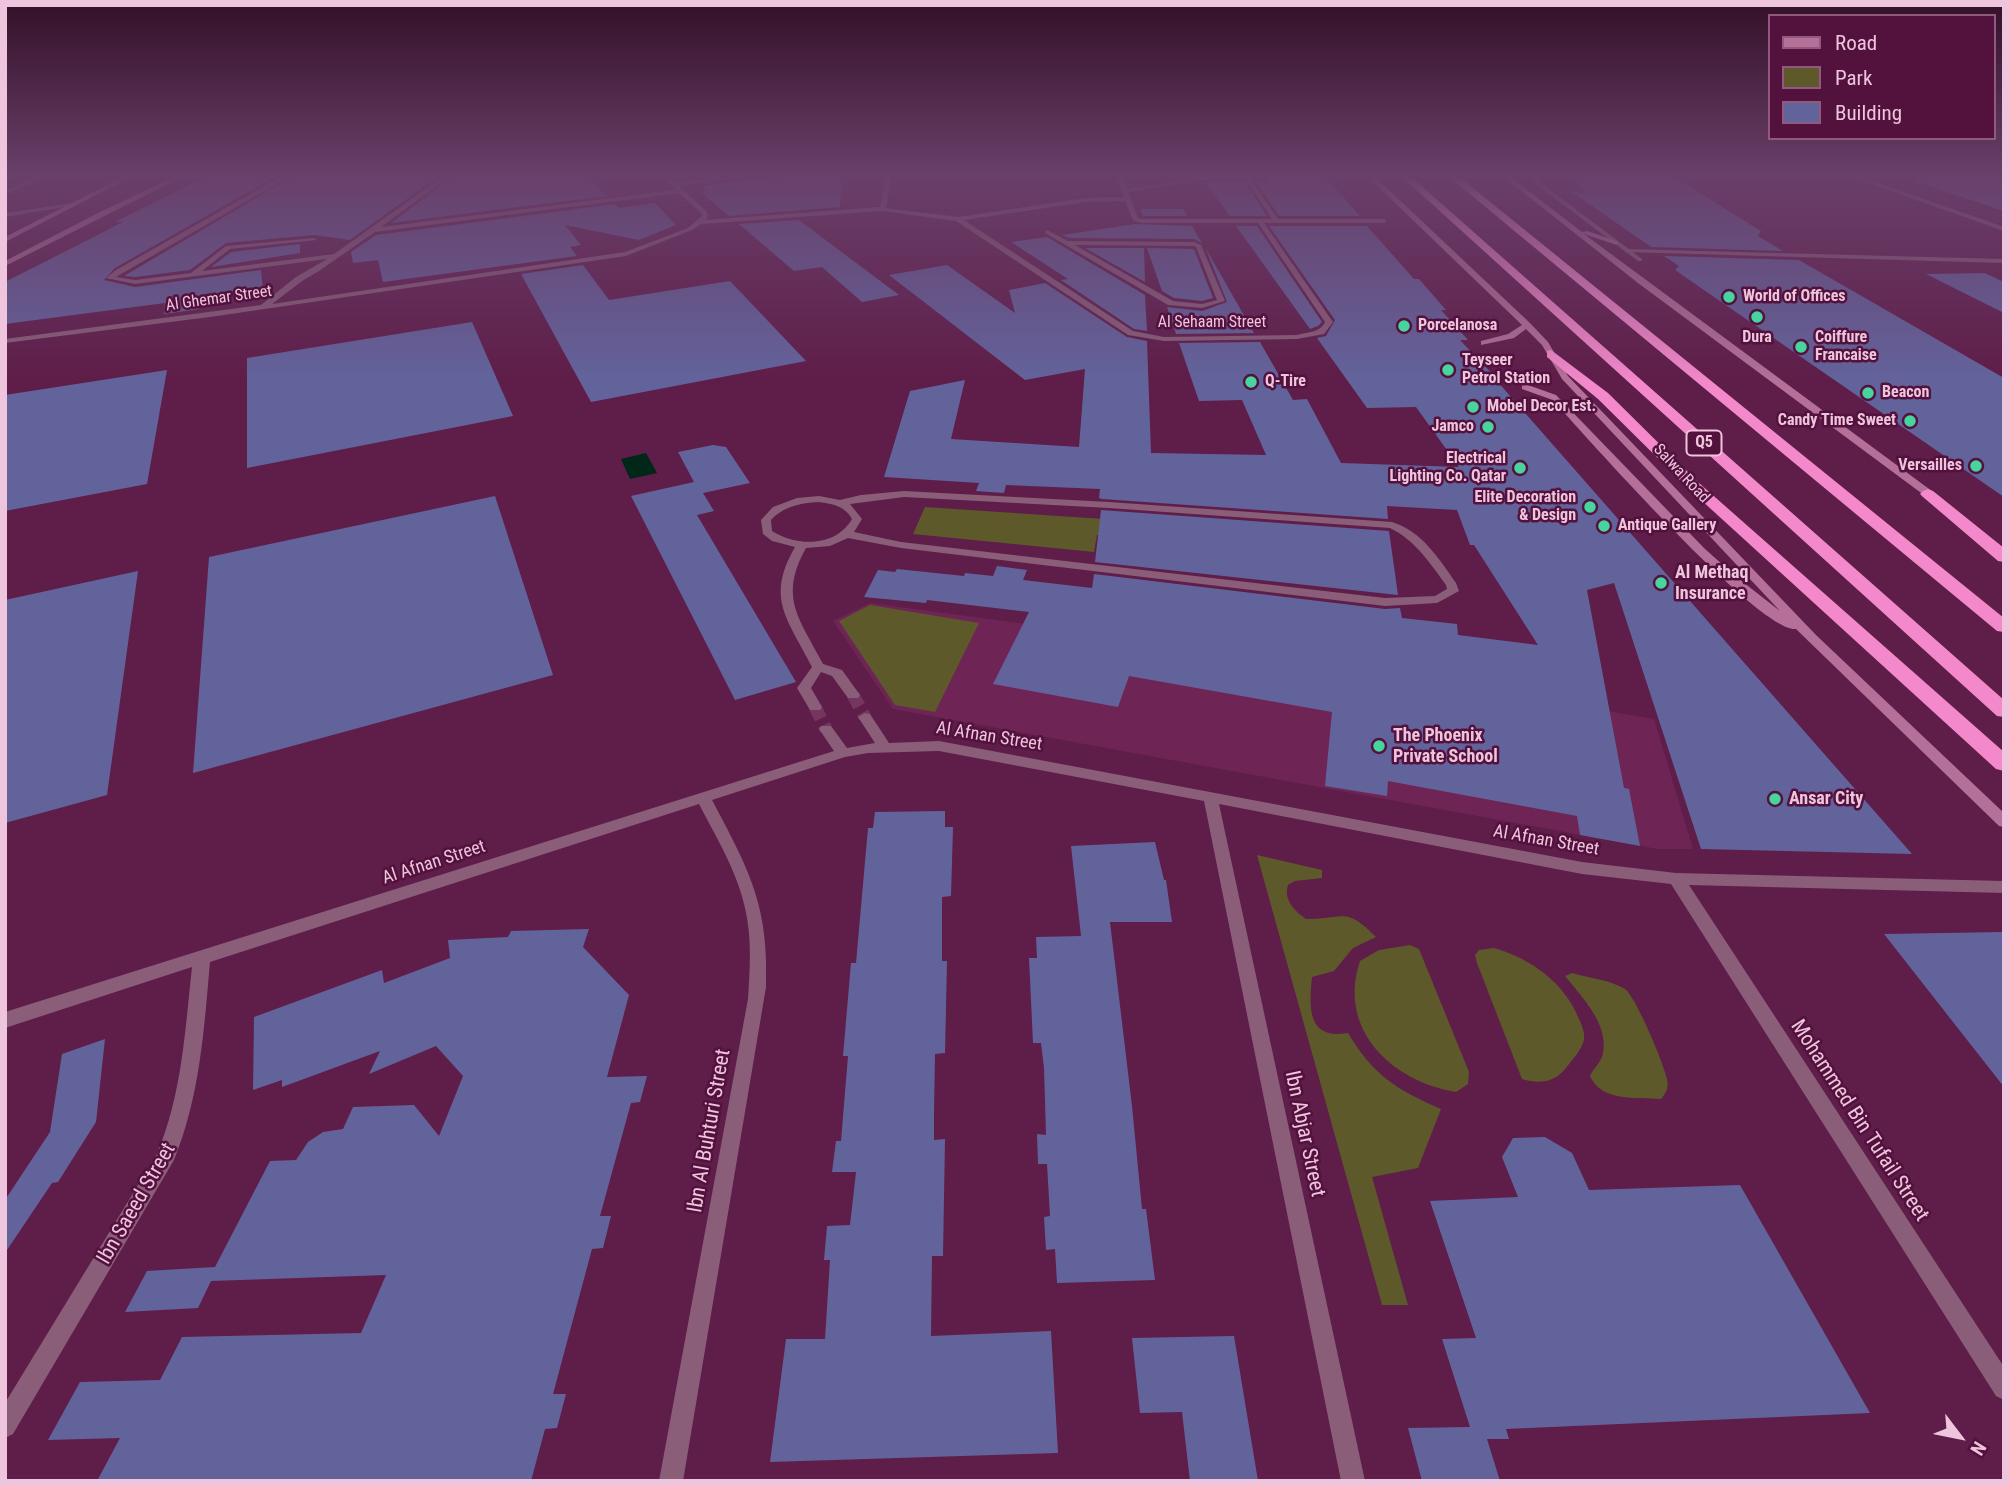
<!DOCTYPE html>
<style>
body{margin:0}
#map{position:relative;width:2009px;height:1486px;overflow:hidden;background:#5f1d49;font-family:"Roboto Condensed",sans-serif}
canvas{display:block}
.frame{position:absolute;inset:0;border:7px solid #eec5dc;pointer-events:none}
.legend{position:absolute;left:1768px;top:14px;width:228px;height:126px;box-sizing:border-box;background:#53113e;border:2px solid #91597d;margin:0;padding:9px 12px;list-style:none;font-size:21px;color:#eec5dc}
.legend li{display:flex;align-items:center;gap:14px;height:35px}
.legend b{width:35px;border:2px solid #91597d}
.north{position:absolute;left:1925px;top:1402px;width:70px;height:70px;-webkit-text-stroke:5px #53113e;paint-order:stroke;rotate:122deg;font-size:19px;font-weight:700;line-height:28px;text-align:center;color:#eec5dc}
.north::after{content:'';display:block;margin:auto;width:24px;height:32px;background:#eec5dc;clip-path:polygon(50% 0,100% 100%,50% 72%,0 100%)}
</style>
<div id="map">
<canvas width="2009" height="1486"></canvas>
<div class="frame"></div>
<ul class="legend">
<li><b style="height:9px;background:#b47099"></b>Road</li>
<li><b style="height:19px;background:#5e592b"></b>Park</li>
<li><b style="height:19px;background:#63639c"></b>Building</li>
</ul>
<div class="north">N</div>
</div>
<script>
const context = document.querySelector('canvas').getContext('2d');
context.lineJoin = 'round';
function fillPath(path, color) {
  context.fillStyle = color;
  context.fill(path, 'evenodd');
}
function stroke(path, color, width, dash) {
  context.strokeStyle = color;
  context.lineWidth = width;
  context.lineCap = dash ? 'butt' : 'round';
  context.setLineDash(dash || []);
  context.stroke(path);
}
function label(font, color, halo, rows, align = 'center') {
  context.font = font + ' "Roboto Condensed",sans-serif';
  context.lineWidth = 5;
  context.setLineDash([]);
  context.textBaseline = 'middle';
  context.strokeStyle = halo;
  context.fillStyle = color;
  for (const [text, x, y, turn = 0] of rows) {
    context.save();
    context.translate(x, y);
    context.rotate((+turn || 0) * Math.PI / 180);
    context.textAlign = isNaN(turn) ? turn : align;
    if (halo) context.strokeText(text, 0, 0);
    context.fillText(text, 0, 0);
    context.restore();
  }
}
fillPath(new Path2D(`
 M870 603 1562 696 1567 704 1654 719 1693 849H1658L893 709 833 621Z`), '#6e2556');
fillPath(new Path2D(`
 M925 507 1118 520 1116 537 1097 535 1094 552 913 534Z
 M870 605 979 623 935 712 895 705 839 621Z
 M1257 855 1322 870V878L1295 881 1288 885C1283 900 1295 911 1306 919 1344 920 1344 905 1376 937L1353 948 1334 971 1312 977C1309 1008 1307 1040 1348 1033 1373 1075 1397 1090 1441 1109L1418 1168 1372 1177 1408 1305H1382Z
 M1410 945 1419 949 1469 1072 1468 1084 1456 1092C1391 1081 1337 1029 1360 961L1379 950Z
 M1494 948C1530 958 1565 983 1579 1019 1582 1025 1585 1033 1584 1040 1581 1051 1572 1060 1566 1068 1554 1083 1539 1084 1522 1079L1477 963 1475 955 1479 950Z
 M1572 973C1588 978 1611 980 1625 989 1636 997 1664 1064 1667 1079 1669 1088 1666 1093 1661 1099 1636 1097 1601 1102 1590 1076 1594 1067 1601 1063 1603 1053 1609 1024 1581 996 1565 976Z`), '#5e592b');
fillPath(new Path2D(`
 M646 453 657 473 630 479 621 459Z`), '#002718');
fillPath(new Path2D(`
 M209 175H278L115 268 104 280 135 287 261 270 263 290 200 300 199 309 164 314 165 303 5 324V282L123 222H115Z
 M295 175H440L350 240 314 235 226 243 190 270 135 277 124 276Z
 M455 175H585L607 196 391 223Z
 M788 175H842L840 207 729 216 701 192 707 191 702 186Z
 M1266 175H1324L1360 216H1279L1256 182H1270Z
 M1569 175H1671L1761 231 1758 236 1783 251 1651 247 1572 192 1587 193Z
 M1914 175H2004V211L1914 181Z
 M1205 182H1245L1267 216H1230Z
 M655 203 676 225 639 240 565 225 581 245 570 247 577 256 383 282 378 260 353 263 351 252 376 235 615 204 619 208Z
 M1140 209H1183L1187 216H1143Z
 M799 220 899 295 862 302 822 267 794 271 739 224Z
 M1135 224 1192 226 1202 243 1194 239 1069 238 1062 235Z
 M1236 226H1257L1322 322 1318 326 1310 329Z
 M1269 226H1367L1414 279H1419L1446 310H1441L1468 340H1460L1499 381H1497L1912 854 1701 849 1614 583 1587 590 1624 788 1629 789 1640 846 1580 835 1577 816 1388 781 1387 796 1325 786 1332 712 1129 676 1118 707 993 684 1029 612 927 600 926 603 864 597 878 570 895 572 897 569 964 576 965 573 993 576 997 566 1027 570 1023 580 1092 588 1094 574 1385 609 1400 608 1402 618 1457 624 1458 635 1538 645 1474 545H1470L1457 510 1387 506 1388 519 1102 499 1099 498 1100 489 1006 485 1004 493 976 491 979 483 884 477 910 391 965 380 951 439 1079 447 1085 369 1025 380 889 275 947 265 1015 313 1009 290 1045 283 1127 337 1147 341 1151 453 1266 455 1242 400 1199 401 1179 343 1260 342 1293 400 1307 399 1341 463 1459 467 1416 407 1367 408 1317 338 1326 336 1335 320Z
 M1047 237 1145 295 1147 331 1134 329 1061 280 1068 279 1011 242Z
 M300 244V253L211 267 231 252Z
 M1205 247 1254 333 1176 334 1167 307 1202 311 1227 302Z
 M1085 248H1144L1145 282Z
 M1147 248 1194 249 1213 298 1202 301 1174 298 1162 291Z
 M1664 256 1799 260 2004 378V497L1675 270 1679 266Z
 M583 265 609 300 730 281 806 361 591 402 521 274Z
 M1985 273 2004 282V313L1926 274Z
 M472 322 513 416 247 468V358Z
 M167 370 147 484 5 511V395Z
 M713 445 726 447 750 483 703 493 714 511 697 515 796 682 735 700 631 496 694 482 678 452Z
 M495 496 553 675 193 773 209 557Z
 M1101 510 1389 531 1398 595 1095 562Z
 M138 571 107 795 5 823V600Z
 M945 811V827H953L951 896 942 897V961H947L945 1053 935 1054 934 1112V1140L945 1139 943 1256H932L931 1336 1051 1331 1058 1453 770 1462 786 1339H825L830 1260H824L827 1226 850 1225 856 1172H832L836 1141H841L848 1056H843L851 963H856L868 828H873L875 812Z
 M1155 842 1164 880H1166L1172 922H1110L1132 1106 1142 1209H1146L1155 1280 1057 1283 1055 1249 1046 1250 1044 1217 1050 1216 1047 1164H1038L1037 1134 1046 1135 1044 1068 1041 1043H1033L1029 958H1037L1036 937 1081 936 1071 846Z
 M589 929 583 947 629 995 607 1077 647 1076 640 1102 631 1103 600 1216H611L603 1248 592 1249 553 1394H566L557 1428 545 1429 531 1481H97L120 1438 48 1440 80 1382 160 1380 182 1337 361 1333 386 1275 211 1281 198 1308 125 1312 147 1271 215 1267 270 1161 296 1160 308 1142 323 1132 343 1129 353 1107 414 1105 439 1136 463 1076 436 1046 369 1074 380 1051 282 1087V1080L253 1090 254 1017 382 970 384 983 450 958 448 940 508 937 511 931Z
 M2004 932V1087L1884 934Z
 M105 1039 96 1122 58 1182 52 1183 5 1253V1200L50 1132 62 1054Z
 M1545 1137 1572 1153 1589 1190 1740 1185 1870 1413 1506 1429 1509 1439H1487L1500 1481H1422L1408 1428 1470 1427 1442 1339 1476 1338 1430 1201 1518 1197 1502 1157 1513 1138Z
 M1234 1336 1258 1481H1190L1182 1412 1140 1413 1132 1338Z`), '#63639c');
stroke(new Path2D(`
 M853 695 865 717
 M815 707 826 729`), '#74365f', 13, [13, 7]);
fillPath(new Path2D(`
 M40 175H49L5 195V191Z
 M284 175H292L116 277 135 280 191 273 226 246 314 238 317 240 230 249 202 271 334 254 445 175H452L381 227 676 190 660 175H667L675 183 731 175H749L679 186 706 211 708 217 705 220 880 207 886 175H892L886 208 958 217 1086 198 1124 197 1116 175H1122L1127 189 1217 175H1233L1128 192 1138 218 1142 219H1272L1245 178 1239 175H1248L1278 219H1384L1387 221 1384 223H1264L1333 322 1324 334 1297 339 1164 341 1128 335 956 221 883 211 701 224 692 230 626 256 210 317 5 343V339L261 305 296 277 327 259 135 284 106 278 116 270ZM679 193 701 213 702 216 688 228 625 252 272 304 302 281 319 271 375 232ZM1125 201 1133 220 1141 223H1258L1325 322C1320 333 1307 332 1297 335L1164 337 1133 331 964 220 1086 202Z
 M79 202 77 205 5 217V213Z
 M1047 230 1068 241 1194 242 1201 245 1225 301 1202 308 1168 305 1045 233ZM1075 245 1193 246 1196 247 1217 300 1202 304 1173 301Z
 M1627 249 2004 259V263L1625 252Z
 M904 491 1109 502 1392 522C1422 531 1439 559 1456 583L1459 591 1437 603 1385 606 901 548 848 538 830 546 806 548C778 598 800 619 823 664L842 670 860 695 858 698H848L832 676 821 672 811 688 822 707 820 710H810L797 688 812 667C788 619 765 599 795 547L772 541 763 534 761 520 773 507 797 498 819 496 840 500 861 495ZM904 497 1109 508 1390 528C1415 540 1430 563 1446 585L1447 589 1435 596 1385 598 901 542 854 532 862 519 850 504ZM819 502C833 504 845 506 852 519 836 547 797 547 772 531L771 520C784 506 801 503 819 502Z
 M865 713 870 714 889 743 939 741 1582 862 1676 873 2004 881V893L1689 885 2004 1367V1400L1996 1396 1671 884 1582 874 1219 804 1365 1481H1341L1204 801 939 751 868 753 845 757 712 800C749 870 769 905 766 987L683 1481H659L748 999C750 969 752 937 745 908 737 871 716 837 699 804L210 962C204 1030 200 1096 174 1160L13 1434 5 1438V1403L157 1154C182 1094 185 1031 192 967L5 1028V1012L834 751 819 729 821 726H831L847 748 875 743 858 717Z`), '#8a5e78');
fillPath(new Path2D(`
 M1530 175H1536L1541 183 1642 259V261H1638L1537 185Z
 M1846 175H1855L2004 227V231Z`), '#8a5e78');
fillPath(new Path2D(`
 M127 175H135L5 242V237Z
 M178 175H186L5 266V261L98 213Z
 M1366 175H1373L1530 323 1548 342 1568 376 1816 635 2004 813V827L1999 826 1796 629C1759 632 1591 442 1559 407L1550 399 1522 389V385L1525 384 1556 395 1704 548 1734 575 1780 611 1562 379 1542 345 1526 329 1514 338 1481 345V341L1508 334 1522 325Z
 M1501 175H1508L1582 232 1587 231 1619 242 1617 245 1584 234 1944 500V504H1936L1638 283Z`), '#b47099');
fillPath(new Path2D(`
 M1400 175H1409L2004 700V717L1997 716Z
 M1447 175H1457L2004 618V632L1997 631Z
 M1551 350 1608 393 1699 483 2004 752V771L1996 769 1689 489 1598 399 1547 357V351Z
 M1928 489 1933 491 2004 548V562L1998 561 1923 497 1920 494 1923 491Z`), '#f389ca');
const sky = context.createLinearGradient(0, 0, 0, 383);
sky.addColorStop(0, '#341028');
sky.addColorStop(0.46, '#69406a');
sky.addColorStop(1, '#69406a00');
context.fillStyle = sky;
context.fillRect(0, 0, 2009, 383);
for (const [x, y, r, color] of [
 [1729,297,7,"#47d49e"],
 [1757,317,7,"#47d49e"],
 [1404,326,7,"#47d49e"],
 [1801,347,7,"#47d49e"],
 [1448,370,7,"#47d49e"],
 [1251,382,7,"#47d49e"],
 [1868,393,7,"#47d49e"],
 [1473,407,7,"#47d49e"],
 [1910,421,7,"#47d49e"],
 [1488,427,7,"#47d49e"],
 [1976,466,7,"#47d49e"],
 [1520,468,7,"#47d49e"],
 [1590,507,7,"#47d49e"],
 [1604,526,7,"#47d49e"],
 [1661,583,7,"#47d49e"],
 [1379,746,7,"#47d49e"],
 [1775,799,7,"#47d49e"]
]) {
  const dot = new Path2D();
  dot.arc(x, y, r, 0, 2 * Math.PI);
  context.fillStyle = color;
  context.fill(dot);
  stroke(dot, '#53113e', 2.5);
}
label('bold 16px', '#eec5dc', '#53113e', [
 ["World of Offices",1743,297],
 ["Porcelanosa",1418,326],
 ["Dura",1757,338,"center"],
 ["Coiffure",1815,338],
 ["Francaise",1815,356],
 ["Teyseer",1462,361],
 ["Petrol Station",1462,379],
 ["Q-Tire",1265,382],
 ["Beacon",1882,393],
 ["Mobel Decor Est.",1487,407],
 ["Candy Time Sweet",1896,421,"right"],
 ["Jamco",1474,427,"right"],
 ["Electrical",1506,459,"right"],
 ["Lighting Co. Qatar",1506,477,"right"],
 ["Versailles",1962,466,"right"],
 ["Elite Decoration",1576,498,"right"],
 ["& Design",1576,516,"right"],
 ["Antique Gallery",1618,526]
], 'left');
label('16px', '#eec5dc', '#53113e', [
 ["Al Ghemar Street",219,299,-8],
 ["Al Sehaam Street",1212,323],
 ["Salwa Road",1681,474,47]
]);
for (const [x, y, w] of [
 [1704,443,35]
]) {
  const box = new Path2D();
  box.roundRect(x - w / 2, y - 12.5, w, 25, 5);
  context.fillStyle = '#53113e';
  context.fill(box);
  stroke(box, '#eec5dc', 2);
}
label('bold 16px', '#eec5dc', null, [
 ["Q5",1704,443]
]);
label('bold 18px', '#eec5dc', '#53113e', [
 ["Al Methaq",1675,573],
 ["Insurance",1675,594],
 ["The Phoenix",1393,736],
 ["Private School",1393,757],
 ["Ansar City",1789,799]
], 'left');
label('18px', '#eec5dc', '#53113e', [
 ["Al Afnan Street",989,737,9],
 ["Al Afnan Street",1546,841,10],
 ["Al Afnan Street",434,863,-18]
]);
label('21px', '#eec5dc', '#53113e', [
 ["Mohammed Bin Tufail Street",1859,1121,57],
 ["Ibn Al Buhturi Street",710,1131,-80],
 ["Ibn Abjar Street",1304,1134,78],
 ["Ibn Saeed Street",137,1204,-60]
]);
</script>
